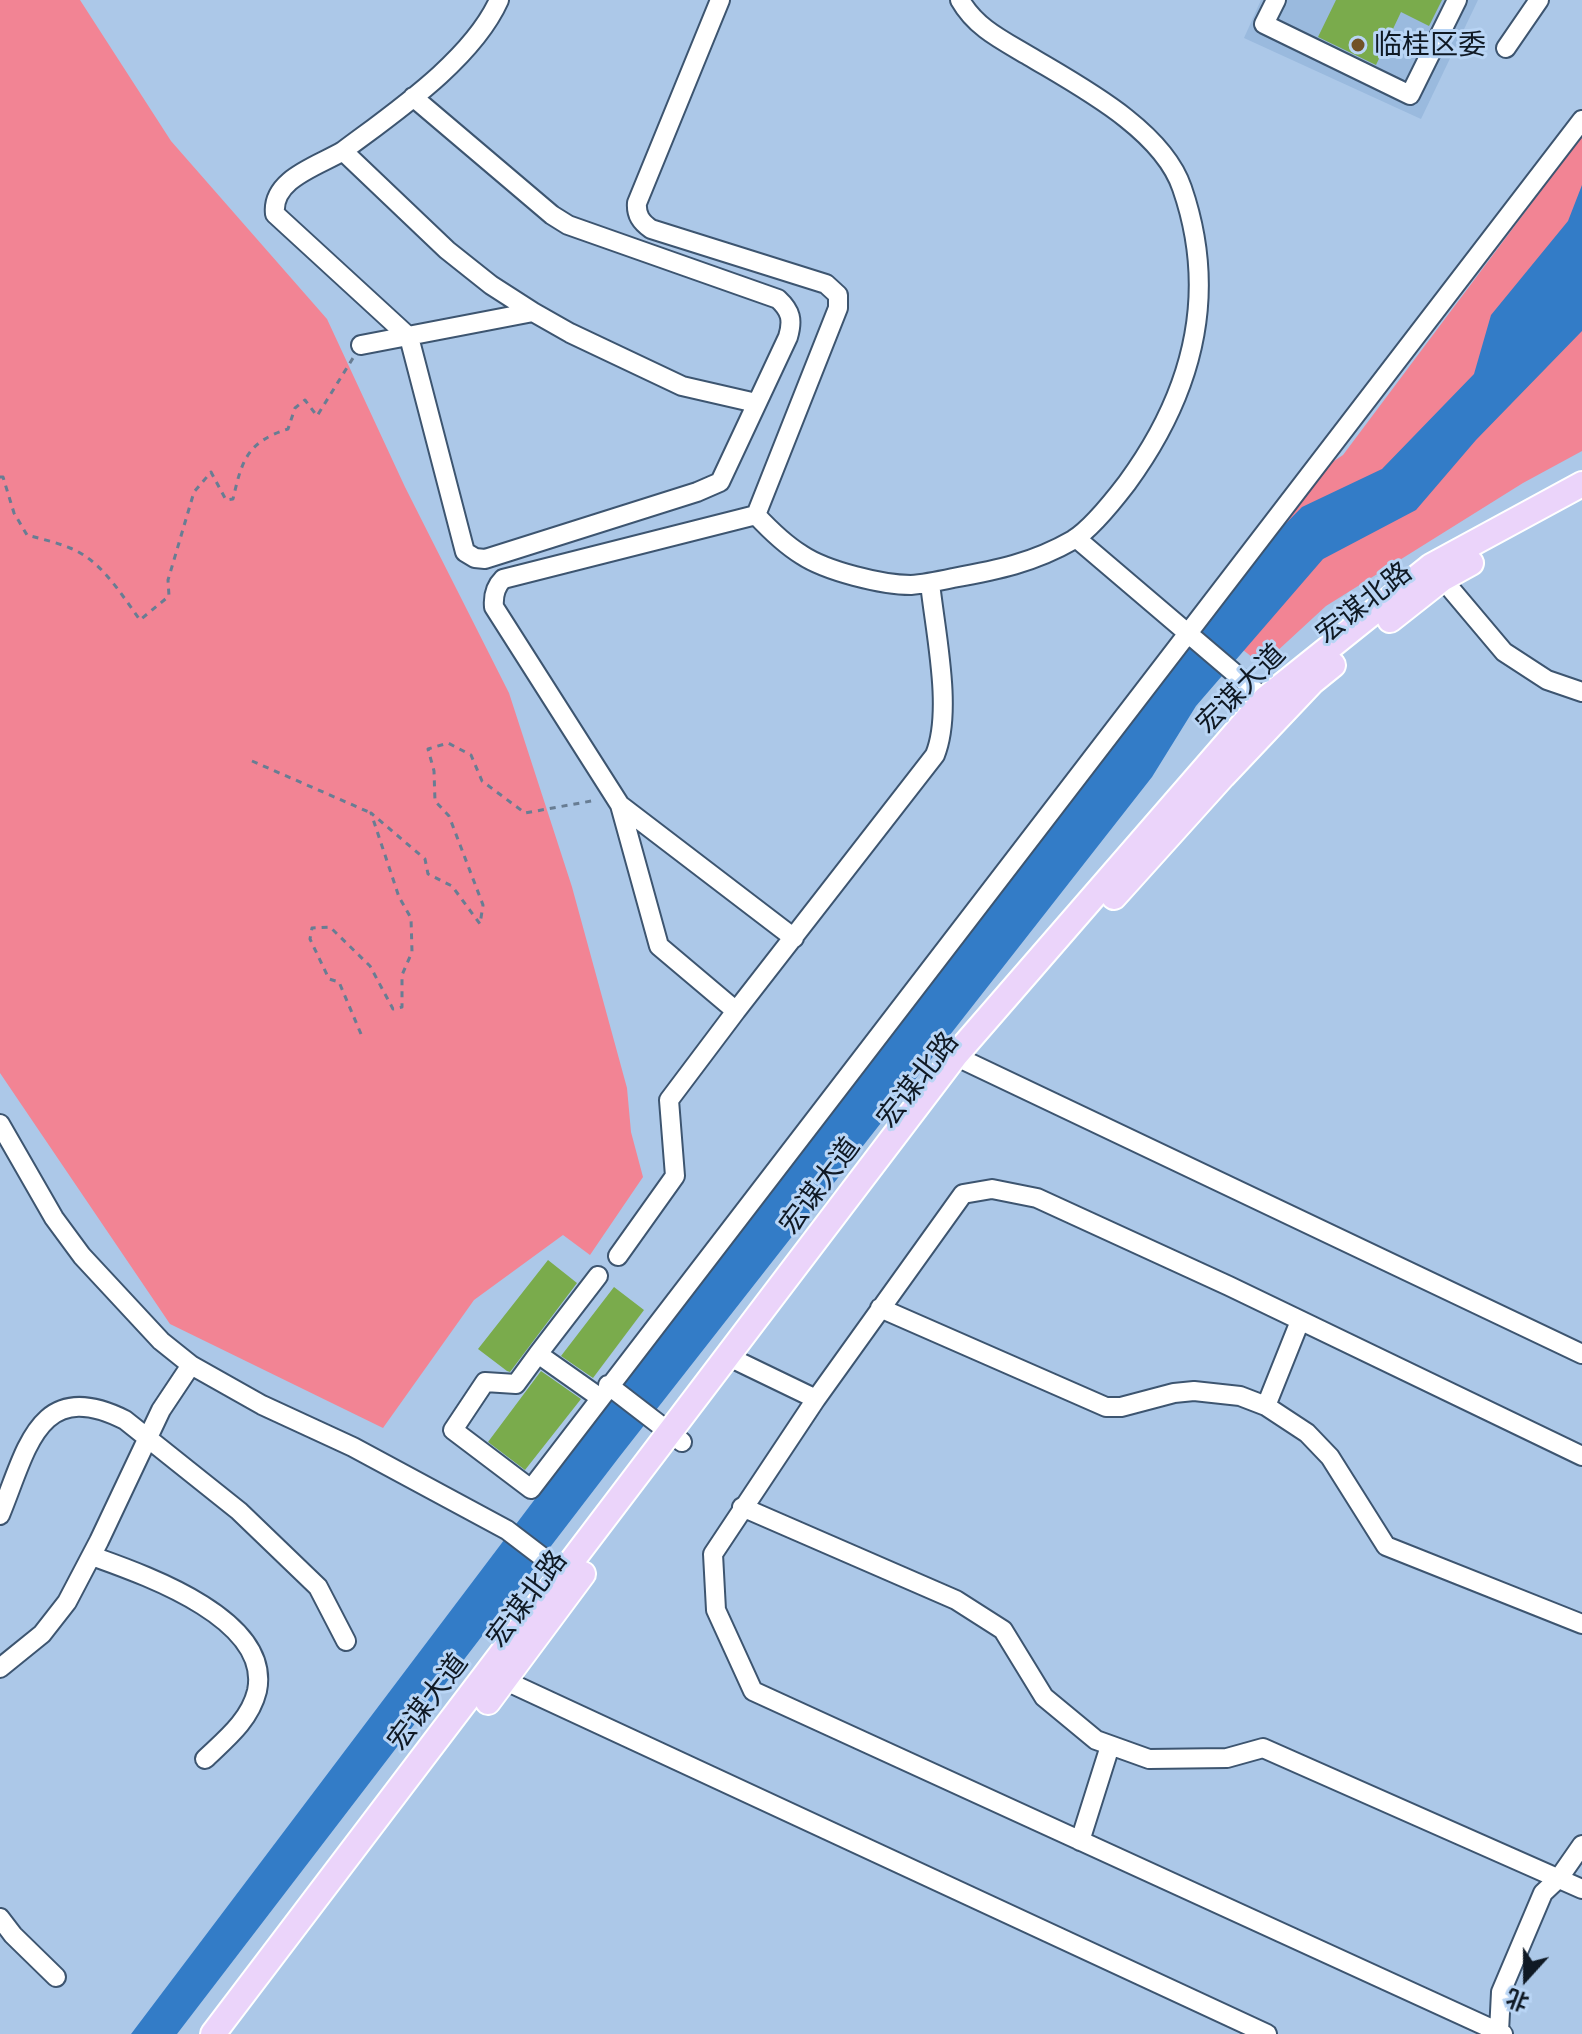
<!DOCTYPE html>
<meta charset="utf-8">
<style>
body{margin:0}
#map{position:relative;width:1582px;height:2034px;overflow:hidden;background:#acc8e8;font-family:"Public Sans","Noto Sans SC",sans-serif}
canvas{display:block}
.north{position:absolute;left:1486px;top:1938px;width:80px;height:80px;-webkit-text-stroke:6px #b9d5f5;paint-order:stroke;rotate:201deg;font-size:22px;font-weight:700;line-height:32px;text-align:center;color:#0f1924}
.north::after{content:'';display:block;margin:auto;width:28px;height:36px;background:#0f1924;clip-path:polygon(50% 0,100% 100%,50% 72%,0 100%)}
</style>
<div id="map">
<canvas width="1582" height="2034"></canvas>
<div class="north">北</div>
</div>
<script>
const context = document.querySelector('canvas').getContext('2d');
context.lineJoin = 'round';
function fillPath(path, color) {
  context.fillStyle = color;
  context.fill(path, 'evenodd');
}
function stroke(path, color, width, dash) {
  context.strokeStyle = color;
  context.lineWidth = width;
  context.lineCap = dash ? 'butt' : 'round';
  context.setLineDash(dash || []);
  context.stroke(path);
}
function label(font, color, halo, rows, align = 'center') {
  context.font = font + ' "Public Sans","Noto Sans SC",sans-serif';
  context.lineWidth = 6;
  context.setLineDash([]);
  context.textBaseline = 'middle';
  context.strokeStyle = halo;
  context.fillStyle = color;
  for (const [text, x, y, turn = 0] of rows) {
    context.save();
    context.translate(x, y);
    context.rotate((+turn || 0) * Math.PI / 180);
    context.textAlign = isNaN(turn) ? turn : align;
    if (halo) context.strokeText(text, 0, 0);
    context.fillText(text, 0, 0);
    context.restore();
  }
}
fillPath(new Path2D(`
 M1261 0H1478L1421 119 1244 38Z`), '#9abade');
fillPath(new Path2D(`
 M0 0H80L171 141 327 319 405 487 509 693 572 887 627 1088 631 1132 643 1177 590 1255 563 1235 474 1300 383 1428 170 1324 0 1073Z
 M1582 136V451L1523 483 1326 606 1262 665 1194 611 1319 471 1343 455Z`), '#f28494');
fillPath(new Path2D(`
 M1582 185V331L1476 440 1416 510 1323 559 1196 706 1152 777 620 1456 177 2034H131L1226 584 1302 507 1382 469 1474 374 1491 315 1568 221Z`), '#337cc7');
fillPath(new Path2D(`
 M1336 0H1442L1429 26 1401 12 1376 65 1318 37Z
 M548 1260 577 1283 510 1372 507 1371 478 1349Z
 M614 1287 644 1310 593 1378 561 1356Z
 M541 1371 581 1399 525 1470 488 1442Z`), '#7aab4c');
const minor = new Path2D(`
 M499 0C472 60 395 112 343 151L447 250 491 285 533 312 570 333 682 386 756 403
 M720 0 637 203C636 215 641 222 651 229L826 284 838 295V308L756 515
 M1276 0 1264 24 1410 95 1457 0
 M1506 48 1539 0
 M343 151C318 166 271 179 275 214L409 337 465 552 475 558 485 559 697 492 720 482 788 337C793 320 791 311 778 299L568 225 552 215 413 97
 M361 345 533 312
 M756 515C770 530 784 544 802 555 826 571 882 585 911 585 925 584 939 581 953 578 997 570 1033 563 1073 540 1091 529 1114 500 1127 483 1192 394 1219 295 1182 188 1162 129 1079 86 1029 56 1002 40 976 28 960 0
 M1076 538 1265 699
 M1434 569 1504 652 1547 680 1582 692
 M620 805 794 938
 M736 1011 935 755C953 711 935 631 930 583
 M955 1056 1582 1354
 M0 1124 54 1218 82 1256 161 1341 191 1365 262 1405 353 1447 507 1530 545 1559 561 1577
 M618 1256 675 1176 669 1100 736 1011 659 946 620 805 494 607C493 596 495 587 503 579L756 515
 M880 1308 1106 1407H1121L1174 1393 1194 1391 1240 1396 1266 1406 1307 1433 1330 1457 1386 1546 1582 1624
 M538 1354 598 1276
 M729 1357 816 1399
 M608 1385 682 1442
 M599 1397 538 1354 516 1384 485 1382 453 1430 531 1489 1582 120
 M1266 1406 1300 1321
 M742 1507 956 1600 1003 1630 1044 1697 1096 1740 1149 1759 1227 1758 1263 1748 1582 1889
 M0 1515C27 1450 38 1376 125 1420L239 1511 318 1587 346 1641
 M92 1556C142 1574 272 1618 257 1691 250 1720 226 1739 205 1759
 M0 1668 42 1634 67 1602 99 1541 161 1410 191 1365
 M493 1675 1267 2034
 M1080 1841 1110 1746
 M0 1918 13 1935 56 1977
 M1499 2032 1501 1992 1543 1893 1559 1878 1582 1845
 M1503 2034 753 1691 716 1610 713 1554 816 1399 963 1194 992 1189 1037 1198 1229 1286 1582 1456`);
const major = new Path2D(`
 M1390 620 1442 579 1471 563
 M1114 897 1223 776 1312 682 1333 665
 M488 1702 583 1574
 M213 2034 955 1056 1265 699 1431 566 1582 484`);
stroke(minor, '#3d5570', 22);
stroke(major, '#fff', 28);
stroke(new Path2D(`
 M0 477H3L14 513 27 535C41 539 56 542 70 548 101 560 121 594 140 620L169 596 168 580 194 492 211 472 226 500 233 499C242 460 247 442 288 429L295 408 305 400 317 416 353 358
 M252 761 371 813
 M361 1034 339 982 329 979 310 939 312 928 330 927 370 966 393 1009 402 1007V975L412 952 411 918 399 897 371 813 425 859 428 874 452 886 480 924 483 905 449 816 435 801 434 771 428 749 448 743 471 755 482 781 525 813 597 800`), '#687d93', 3, [6, 6]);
stroke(minor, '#fff', 18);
stroke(major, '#ebd4fa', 24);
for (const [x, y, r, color] of [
 [1358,45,8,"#715127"]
]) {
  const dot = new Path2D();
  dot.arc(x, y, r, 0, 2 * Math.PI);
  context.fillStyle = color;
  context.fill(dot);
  stroke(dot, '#b9d5f5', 3);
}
label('28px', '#0f1924', '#b9d5f5', [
 ["临桂区委",1374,45]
], 'left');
label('28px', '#0f1924', '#b9d5f5', [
 ["宏谋北路",1364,603,-38],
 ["宏谋大道",1241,689,-45],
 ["宏谋北路",918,1080,-52],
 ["宏谋大道",820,1186,-53],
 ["宏谋北路",527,1599,-53],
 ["宏谋大道",428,1702,-53]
]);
</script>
